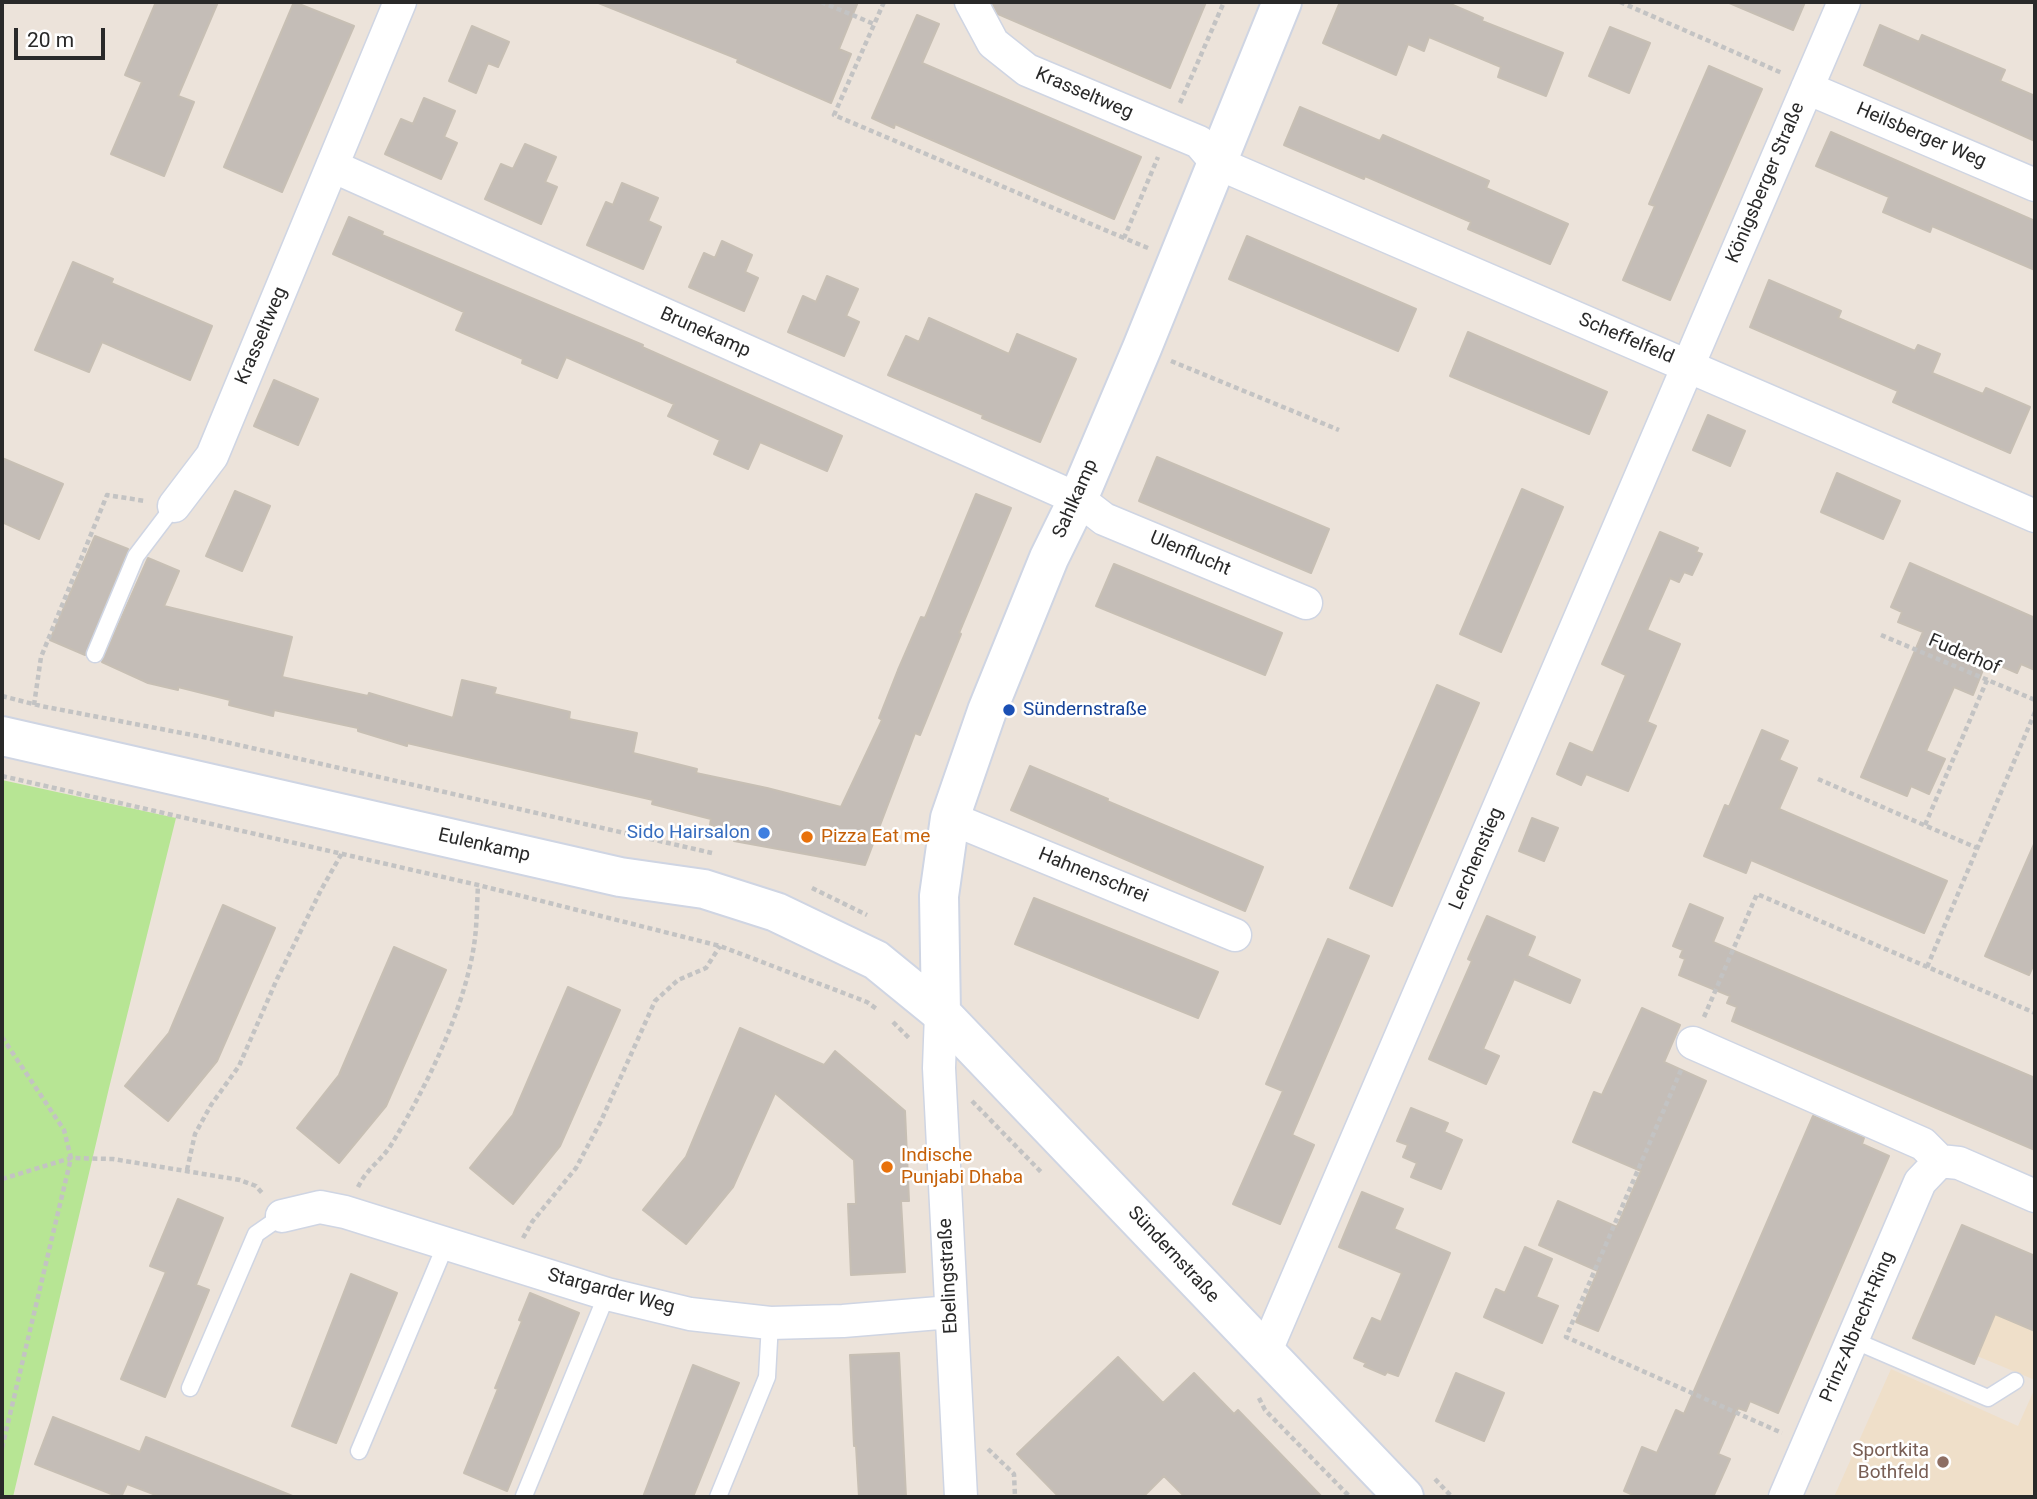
<!DOCTYPE html>
<meta charset="utf-8">
<style>
body{margin:0}
#map{position:relative;width:2037px;height:1499px;overflow:hidden;background:#ece3da;font-family:Roboto,sans-serif}
canvas{display:block}
.frame{position:absolute;inset:0;border:4px solid #292929;pointer-events:none}
.scale{position:absolute;left:14px;top:28px;width:91px;height:32px;box-sizing:border-box;border:4px solid #292929;border-top:0;padding-left:9px;font-size:21px;line-height:24px;white-space:nowrap;color:#292929;-webkit-text-stroke:5px #fff;paint-order:stroke}
</style>
<div id="map">
<canvas width="2037" height="1499"></canvas>
<div class="frame"></div>
<div class="scale">20 m</div>
</div>
<script>
const context = document.querySelector('canvas').getContext('2d');
context.lineJoin = 'round';
function fillPath(path, color) {
  context.fillStyle = color;
  context.fill(path, 'evenodd');
}
function stroke(path, color, width, dash) {
  context.strokeStyle = color;
  context.lineWidth = width;
  context.lineCap = dash ? 'butt' : 'round';
  context.setLineDash(dash || []);
  context.stroke(path);
}
function label(font, color, halo, rows, align = 'center') {
  context.font = font + ' Roboto,sans-serif';
  context.lineWidth = 5;
  context.setLineDash([]);
  context.textBaseline = 'middle';
  context.strokeStyle = halo;
  context.fillStyle = color;
  for (const [text, x, y, turn = 0] of rows) {
    context.save();
    context.translate(x, y);
    context.rotate((+turn || 0) * Math.PI / 180);
    context.textAlign = isNaN(turn) ? turn : align;
    if (halo) context.strokeText(text, 0, 0);
    context.fillText(text, 0, 0);
    context.restore();
  }
}
fillPath(new Path2D(`
 M1995 1314 2035 1331V1380L1977 1356Z
 M1891 1369 2018 1426 2035 1388V1497H1834Z`), '#efdfc9');
fillPath(new Path2D(`
 M2 780 176 818 109 1088 13 1497H2Z`), '#b7e594');
const building = new Path2D(`
 M156 2H218L178 96 194 102 164 176 111 154 142 82 125 75Z
 M294 2 354 26 282 192 224 167Z
 M596 2H858L839 49 851 54 831 103 737 62 738 59Z
 M992 2H1206L1170 88 998 14Z
 M1340 2H1446L1483 18 1482 21 1563 53 1546 96 1498 77 1501 67 1429 37 1424 51 1408 44 1396 75 1323 43Z
 M1727 2H1805L1793 30Z
 M917 15 939 24 922 63 1141 157 1114 219 895 124 894 128 872 118Z
 M1880 25 1919 42 1922 35 2005 70 2000 81 2035 96V141L1864 65Z
 M472 26 509 42 498 67 488 63 476 93 449 81Z
 M1610 27 1650 43 1629 93 1589 76Z
 M1709 66 1762 89 1670 300 1623 280 1655 206 1649 204Z
 M424 98 455 111 444 137 457 143 441 179 385 154 401 119 413 124Z
 M1300 107 1380 141 1383 135 1489 181 1486 188 1568 224 1550 264 1468 229 1471 222 1365 176 1364 179 1284 145Z
 M1831 132 2035 221V270L1932 226 1930 232 1883 212 1889 197 1816 166Z
 M525 144 556 157 545 182 557 187 541 224 485 199 501 164 513 169Z
 M622 183 658 198 648 221 661 227 643 269 587 245 606 202 613 205Z
 M349 217 383 232 382 235 643 345 642 347 842 436 827 471 760 442 748 469 714 454 720 440 668 416 674 404 566 357 557 378 522 363 523 359 456 330 464 312 333 254Z
 M1247 236 1416 309 1398 351 1229 279Z
 M722 241 752 255 745 272 758 278 744 311 689 287 704 253 715 258Z
 M73 262 113 279 111 283 212 326 190 380 102 342 89 372 35 350Z
 M827 276 858 289 846 316 859 322 844 356 788 332 803 296 816 302Z
 M1769 280 1841 311 1838 318 1915 351 1918 345 1940 354 1932 373 1983 394 1986 388 2030 407 2010 453 1893 402 1898 391 1750 327Z
 M929 318 1009 354 1017 334 1076 359 1040 442 982 418 983 415 888 375 906 336 919 342Z
 M1468 332 1607 392 1589 434 1450 376Z
 M274 380 318 399 298 445 254 426Z
 M1708 415 1745 431 1730 466 1693 450Z
 M1157 457 1329 529 1311 573 1139 501Z
 M2 458 63 484 39 539 2 522Z
 M1837 473 1900 501 1883 539 1821 512Z
 M1522 489 1563 507 1501 652 1460 634Z
 M235 491 270 506 242 571 206 556Z
 M976 494 1011 508 959 633 961 634 920 735 915 733 865 865 734 841 735 830 710 825 711 819 652 804 653 800 407 743V746L358 731V728L274 710 273 716 229 705 230 700 178 687V690L148 683 102 662 148 558 179 571 164 606 292 637 282 677 368 696 369 693 453 718 462 680 496 688 494 694 570 712 569 719 637 733 633 753 697 769 696 773 767 788 841 807 882 720 879 718 898 670 921 617 925 618Z
 M1660 532 1698 548 1696 552 1702 554 1692 575 1684 572 1679 582 1670 578 1647 630 1680 644 1647 722 1656 726 1628 791 1586 774 1581 785 1557 774 1570 743 1593 753 1626 675 1602 664Z
 M95 536 128 549 85 655 50 640Z
 M1910 563 2035 618V670L2021 664 2017 673 1987 660 1973 695 1954 687 1926 751 1945 759 1929 794 1911 786 1907 796 1861 777 1923 632 1898 622 1902 612 1891 607Z
 M1114 564 1282 633 1265 675 1096 606Z
 M1437 685 1479 703 1392 906 1350 888Z
 M1762 730 1788 741 1779 760 1797 768 1779 809 1947 881 1924 933 1751 860 1746 873 1704 856 1725 805 1729 807Z
 M1030 766 1108 799 1107 801 1263 867 1245 911 1011 810Z
 M1532 818 1558 828 1544 861 1519 851Z
 M2035 842V962L2029 975 1985 956Z
 M1034 898 1218 972 1198 1018 1015 944Z
 M1690 904 1723 918 1713 942 2035 1078V1150L1732 1021 1737 1007 1727 1003 1730 996 1679 975 1685 959 1680 957 1683 950 1673 946Z
 M223 905 275 928 217 1061 168 1121 125 1086 169 1033Z
 M1487 916 1535 937 1527 956 1580 980 1570 1003 1514 979 1483 1049 1499 1056 1486 1084 1429 1059 1472 961 1468 959Z
 M1328 939 1369 956 1292 1135 1314 1145 1280 1224 1233 1204 1283 1091 1266 1084Z
 M394 947 446 970 386 1106 339 1163 297 1128 339 1075Z
 M568 987 620 1010 560 1146 513 1204 470 1168 513 1115Z
 M1642 1008 1680 1025 1664 1062 1706 1081 1598 1331 1576 1322 1598 1271 1539 1245 1558 1201 1617 1227 1641 1171 1573 1142 1594 1092 1602 1095Z
 M740 1028 824 1065 835 1051 905 1111 909 1201H901L905 1272 851 1275 848 1204H856L854 1160 775 1093 733 1187 686 1244 643 1210 686 1157Z
 M1411 1108 1448 1123 1444 1132 1462 1140 1441 1189 1411 1177 1417 1163 1403 1157 1408 1145 1397 1141Z
 M1813 1116 1864 1138 1862 1144 1889 1156 1778 1413 1750 1401 1746 1411 1738 1408 1718 1454 1730 1459 1713 1497H1638L1624 1491 1642 1447 1657 1453 1676 1410 1684 1414Z
 M1362 1192 1403 1209 1394 1229 1450 1253 1398 1376 1387 1372 1385 1375 1364 1366 1366 1363 1354 1358 1372 1318 1381 1322 1402 1273 1339 1247Z
 M178 1199 223 1218 196 1285 209 1290 165 1397 121 1379 166 1272 150 1266Z
 M1962 1225 2035 1256V1331L1995 1314 1974 1364 1913 1338Z
 M1525 1247 1552 1259 1536 1297 1558 1306 1542 1343 1484 1317 1496 1289 1505 1293Z
 M351 1274 397 1293 336 1443 292 1426Z
 M530 1293 579 1313 507 1491 464 1473 498 1389 495 1388 522 1321 519 1320Z
 M899 1353 906 1497H859L856 1446H854L850 1355Z
 M1118 1357 1163 1403 1194 1373 1234 1414 1238 1410 1322 1497H1185L1164 1476 1143 1497H1059L1017 1454Z
 M693 1365 739 1383 693 1497H643Z
 M1456 1373 1504 1393 1484 1441 1436 1421Z
 M53 1417 140 1452 146 1437 295 1497H161L127 1484 121 1497H119L35 1464Z`);
fillPath(building, '#c4bdb7');
stroke(building, '#c7bfb4', 2);
const lane = new Path2D(`
 M95 654 136 556 174 506
 M1853 1340 1988 1398 2015 1381
 M190 1388 256 1234 282 1216
 M359 1451 446 1244
 M524 1496 607 1294
 M718 1497 767 1377 770 1323`);
const street = new Path2D(`
 M971 2 993 43 1027 70 1199 142 1217 163 2035 516
 M1807 88 2035 185
 M332 166 1078 499 1104 519 1306 603
 M174 506 212 456 400 2
 M950 818 1235 935
 M941 1013 939 1068 961 1497
 M1693 1043 1923 1144 1940 1161
 M282 1216 320 1207 345 1212 607 1294 690 1314 770 1323 843 1321 951 1312
 M1265 1353 1844 2
 M1785 1497 1920 1182 1940 1161 1959 1163 2035 1196`);
const secondary = new Path2D(`
 M2 736 620 877 704 889 776 912 876 960 941 1013 1404 1497
 M941 1013 939 896 950 818 987 711 1049 558 1078 499 1142 348 1282 2`);
stroke(lane, '#cfd5e3', 19);
stroke(street, '#cfd5e3', 35);
stroke(secondary, '#cfd5e3', 42);
stroke(new Path2D(`
 M821 2 874 24
 M884 2 834 115 1124 238
 M1620 2 1782 73
 M1180 103 1224 2
 M1148 248 1124 238 1158 157
 M1171 361 1339 430
 M1881 635 2035 700
 M2 696 41 706 208 738 712 853
 M34 705 41 657 107 495 145 501
 M2 776 478 885 720 946 867 1002 878 1010
 M1818 779 1977 848
 M1925 825 1987 680
 M812 888 867 915
 M1927 967 2035 712
 M1704 1017 1757 894 2035 1013
 M893 1022 909 1038
 M2 1037 64 1130 71 1158 2 1448
 M1681 1070 1566 1337 1782 1433
 M972 1101 1042 1173
 M187 1170 195 1134 211 1105 239 1066 277 979 321 890 342 853
 M2 1179 71 1158 113 1159 240 1180 256 1186 264 1195
 M358 1187C368 1167 381 1161 391 1145 426 1088 467 1005 475 938 477 921 477 903 478 885
 M523 1238 532 1222 576 1168 601 1121 655 1001 678 980 706 968 720 946
 M1259 1398 1265 1410 1350 1497
 M988 1449 1014 1474 1015 1497
 M1435 1479 1452 1497`), '#c3c3c3', 4.5, [5, 3.5]);
stroke(lane, '#fff', 16);
stroke(street, '#fff', 32);
stroke(secondary, '#fff', 38);
for (const [x, y, r, color] of [
 [1009,710,7,"#1a4fb4"],
 [764,833,7,"#3f7fe0"],
 [807,837,7,"#e8710a"],
 [887,1167,7,"#e8710a"],
 [1943,1462,7,"#8d6e63"]
]) {
  const dot = new Path2D();
  dot.arc(x, y, r, 0, 2 * Math.PI);
  context.fillStyle = color;
  context.fill(dot);
  stroke(dot, '#fff', 2.5);
}
label('19px', '#292929', '#fff', [
 ["Krasseltweg",1084,94,23],
 ["Heilsberger Weg",1921,136,23],
 ["Königsberger Straße",1766,183,-67],
 ["Brunekamp",705,333,24],
 ["Krasseltweg",262,336,-67],
 ["Scheffelfeld",1626,339,23],
 ["Sahlkamp",1076,499,-66],
 ["Ulenflucht",1190,554,23],
 ["Fuderhof",1964,655,23],
 ["Eulenkamp",484,846,13],
 ["Lerchenstieg",1477,859,-67],
 ["Hahnenschrei",1093,876,22],
 ["Sündernstraße",1173,1255,47],
 ["Ebelingstraße",949,1276,-93],
 ["Stargarder Weg",611,1292,15],
 ["Prinz-Albrecht-Ring",1858,1327,-67]
]);
label('19px', '#164399', '#fff', [
 ["Sündernstraße",1023,710]
], 'left');
label('19px', '#366cbe', '#fff', [
 ["Sido Hairsalon",750,833]
], 'right');
label('19px', '#c56008', '#fff', [
 ["Pizza Eat me",821,837],
 ["Indische",901,1156],
 ["Punjabi Dhaba",901,1178]
], 'left');
label('19px', '#785e54', '#fff', [
 ["Sportkita",1929,1451],
 ["Bothfeld",1929,1473]
], 'right');
</script>
